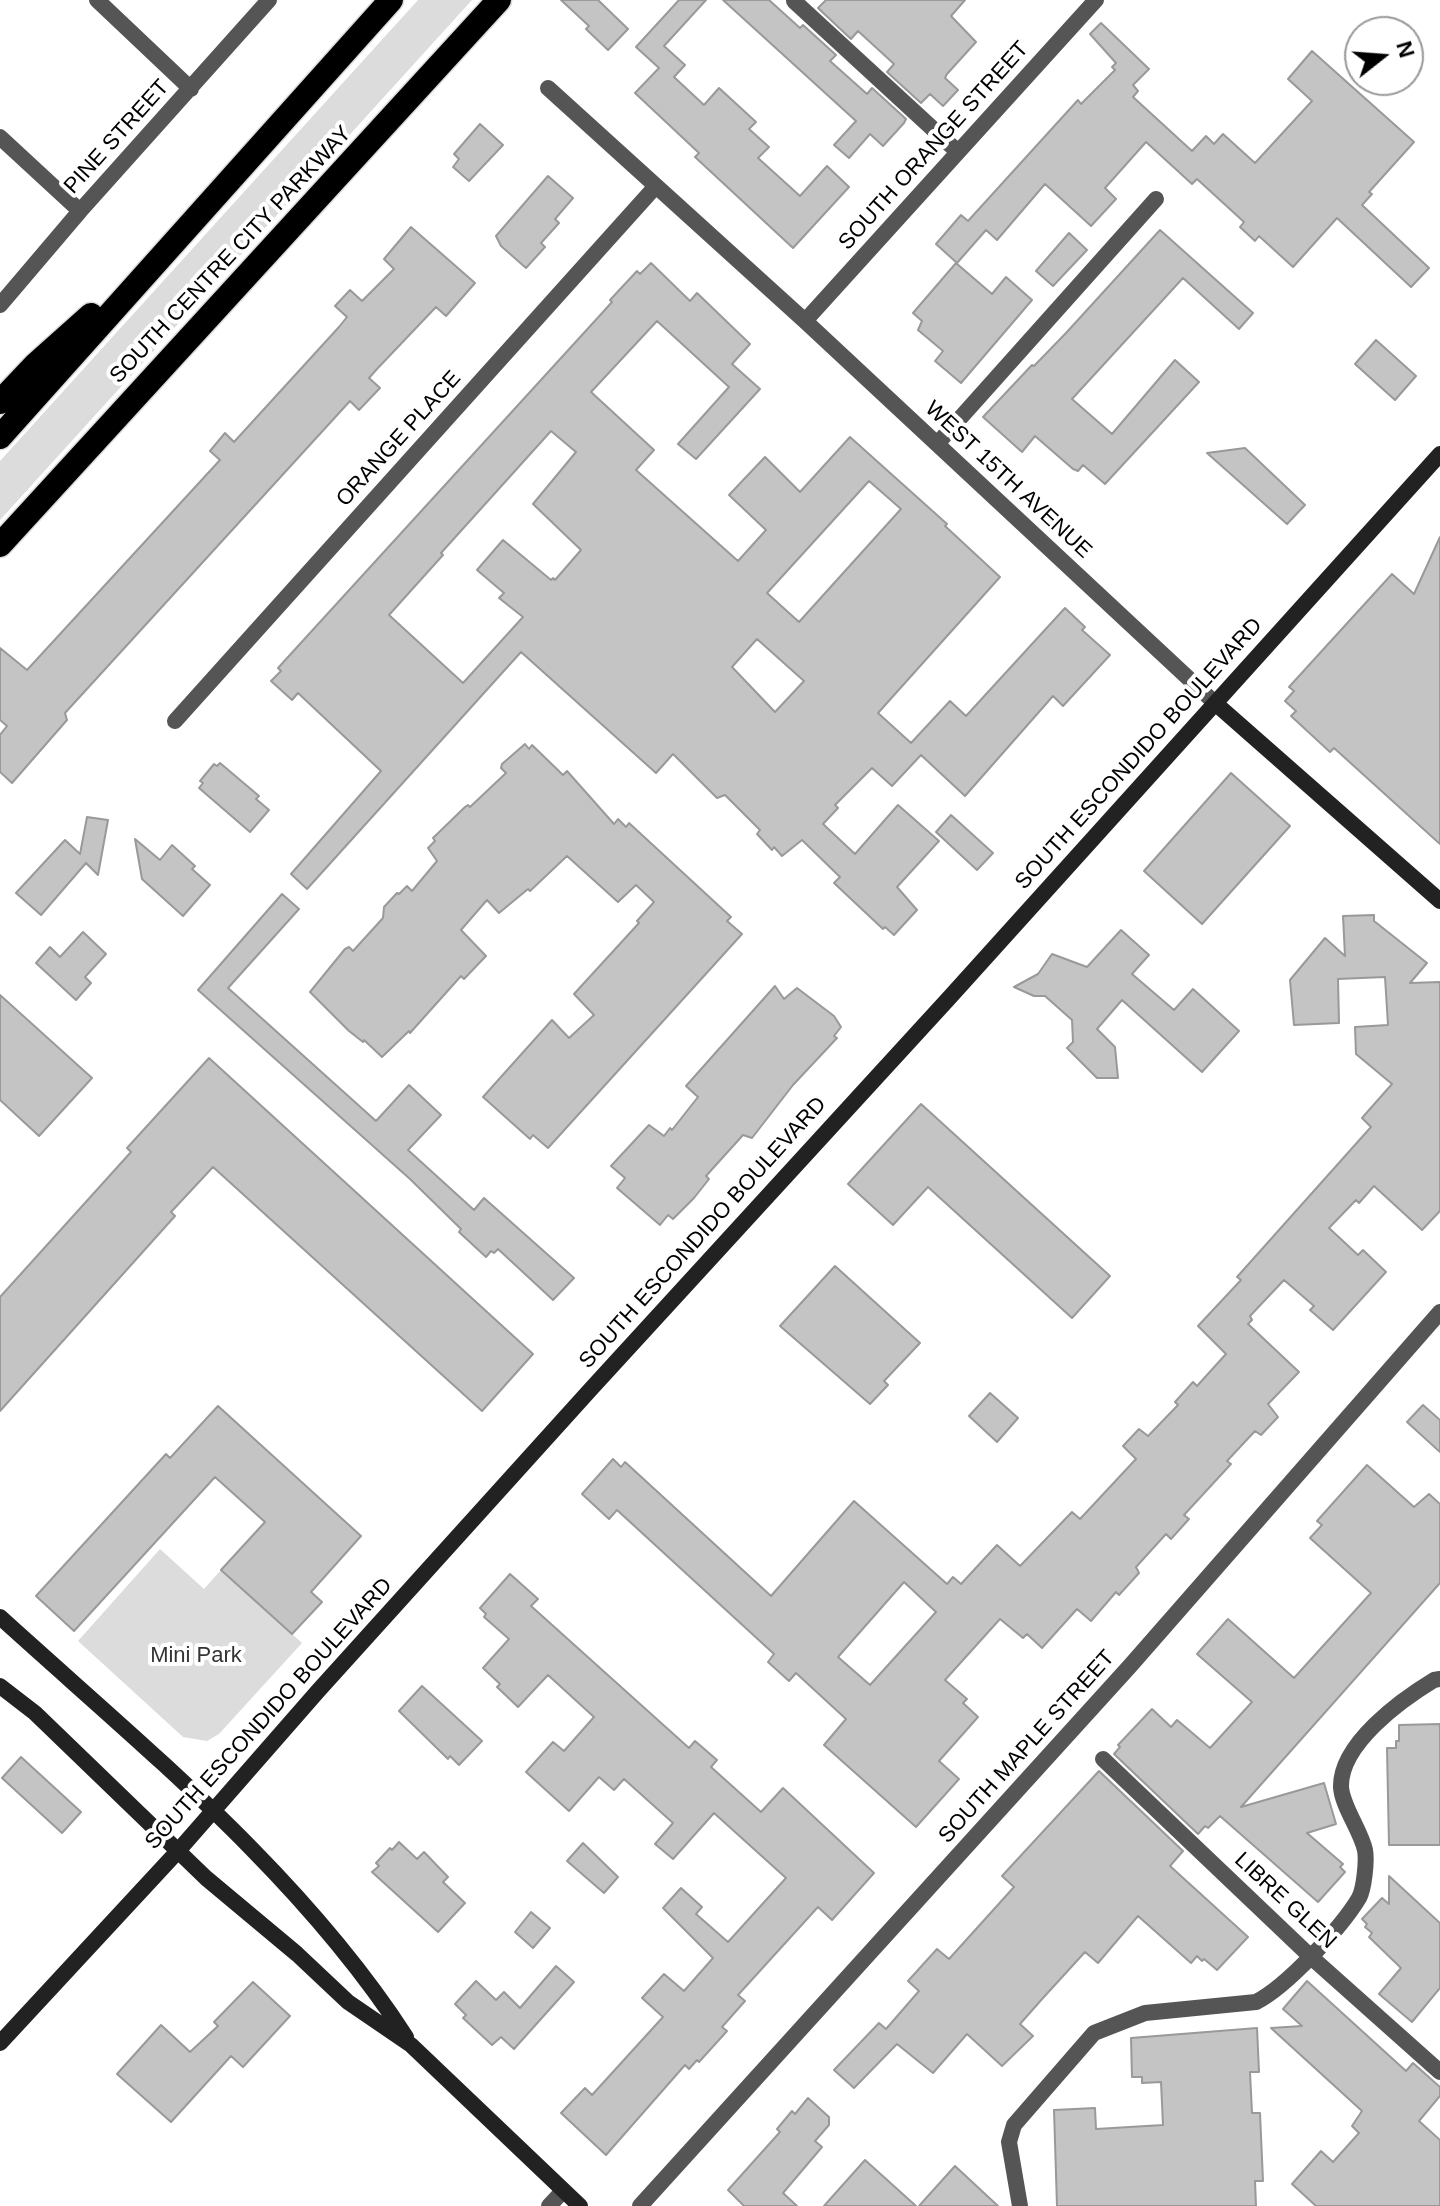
<!DOCTYPE html>
<style>
body{margin:0}
#map{position:relative;width:1440px;height:2206px;overflow:hidden;background:#fff;font-family:Helvetica,sans-serif}
canvas{display:block}
.north{position:absolute;left:1344px;top:16px;width:80px;height:80px;box-sizing:border-box;background:#fff;border:2px solid #999;border-radius:50%;rotate:73deg;font-size:22px;font-weight:700;line-height:32px;text-align:center;color:#000}
.north::after{content:'';display:block;margin:auto;width:28px;height:36px;background:#000;clip-path:polygon(50% 0,100% 100%,50% 72%,0 100%)}
</style>
<div id="map">
<canvas width="1440" height="2206"></canvas>
<div class="north">N</div>
</div>
<script>
const context = document.querySelector('canvas').getContext('2d');
context.lineJoin = 'round';
function fillPath(path, color) {
  context.fillStyle = color;
  context.fill(path, 'evenodd');
}
function stroke(path, color, width, dash) {
  context.strokeStyle = color;
  context.lineWidth = width;
  context.lineCap = dash ? 'butt' : 'round';
  context.setLineDash(dash || []);
  context.stroke(path);
}
function label(font, color, halo, rows, align = 'center') {
  context.font = font + ' Helvetica,sans-serif';
  context.lineWidth = 8;
  context.setLineDash([]);
  context.textBaseline = 'middle';
  context.strokeStyle = halo;
  context.fillStyle = color;
  for (const [text, x, y, turn = 0] of rows) {
    context.save();
    context.translate(x, y);
    context.rotate((+turn || 0) * Math.PI / 180);
    context.textAlign = isNaN(turn) ? turn : align;
    if (halo) context.strokeText(text, 0, 0);
    context.fillText(text, 0, 0);
    context.restore();
  }
}
fillPath(new Path2D(`
 M418 0H472L0 520V461Z
 M160 1549 204 1589 221 1570 302 1643 219 1734 207 1741 183 1737 78 1641Z`), '#dcdcdc');
const building = new Path2D(`
 M561 0H598L628 29 608 50 586 29 589 26Z
 M679 0H706L664 46 685 65 674 77 704 105 719 88 756 122 749 129 769 147 758 158 800 196 827 166 849 187 793 248 695 157 699 153 635 93 659 68 636 47Z
 M723 0H769L800 28 803 25 836 55 830 61 867 94 872 88 906 119 904 123 883 146 870 134 849 158 834 145 856 121Z
 M826 0H965L951 16 976 42 947 74 945 78 958 90 943 106 930 94 921 103 887 72 894 64 858 31 851 39 818 8Z
 M1101 23 1149 69 1133 85 1138 91 1133 97 1192 151 1206 136 1214 144 1223 134 1255 163 1312 101 1288 79 1312 51 1414 142 1369 192 1372 194 1362 205 1429 268 1411 287 1337 218 1293 267 1259 236 1255 241 1240 227 1244 222 1197 179 1192 184 1146 142 1105 188 1116 199 1091 226 1045 184 997 240 986 230 957 263 936 244 961 215 968 221 1078 100 1081 104 1115 70 1112 67 1116 63 1090 34Z
 M480 124 503 145 469 181 453 167 459 159 454 154Z
 M548 176 573 198 555 219 559 223 541 243 545 247 526 268 501 246 496 236Z
 M411 227 475 283 446 316 436 307 377 369 369 378 380 388 359 410 350 401 65 713 67 720 12 783 0 772V735L7 726 0 720V648L27 670 220 460 210 451 225 433 234 442 339 327 347 317 335 306 350 290 362 301 394 269 384 259Z
 M1160 230 1253 313 1239 329 1183 278 1072 399 1112 434 1175 360 1199 382 1105 484 1083 465 1078 471 1073 469 1035 436 1022 452 983 417 1032 365 1034 366 1066 333Z
 M1069 233 1087 250 1053 286 1036 271Z
 M651 263 690 301 697 293 750 344 732 364 760 389 696 459 678 444 729 387 657 321 591 392 654 450 636 470 738 561 766 530 729 495 765 457 800 492 850 437 947 524 945 526 1000 577 878 713 911 743 950 701 966 716 1065 608 1085 627 1082 630 1110 655 1063 706 1053 696 965 796 921 755 892 786 872 768 835 805 838 808 823 824 855 854 898 805 939 841 897 887 917 910 894 935 885 927 883 929 834 883 840 877 802 840 782 856 774 847 772 850 757 834 760 830 725 795 717 798 673 754 656 773 521 652 307 889 291 874 381 771 298 693 292 700 271 681 281 671 278 668 603 312 612 302 610 300 637 271 640 274ZM551 431 576 452 533 504 581 550 555 580 553 578 551 580 503 540 477 570 504 593 499 598 523 617 463 683 389 615 443 555 441 553ZM869 481 901 509 799 622 767 593ZM757 639 804 681 775 712 732 667Z
 M956 263 992 294 1006 277 1032 300 961 383 935 361 943 351 918 330 922 321 913 313Z
 M1376 340 1416 376 1395 400 1355 364Z
 M1245 448 1305 505 1287 524 1207 453Z
 M1440 537V844L1334 748 1330 752 1291 716 1296 711 1285 701 1294 691 1289 687 1392 574 1414 594Z
 M525 744 529 749 532 745 563 775 567 771 614 824 618 819 626 827 629 823 731 917 727 921 742 934 548 1148 533 1135 530 1139 483 1097 552 1020 569 1038 594 1015 574 994 639 923 637 921 654 902 636 885 618 902 567 856 530 891 528 889 499 913 487 900 461 930 486 956 464 979 461 976 410 1033 409 1031 382 1057 364 1040 363 1042 349 1031 310 992 345 949 349 947 353 951 383 918 384 907 397 893 399 894 407 886 412 891 437 861 428 848 435 841 433 838 465 807 468 805 470 807 506 773 501 768 502 764Z
 M220 763 259 796 256 799 269 810 250 832 199 788 203 783 200 781 214 764 217 766Z
 M1231 773 1290 826 1202 924 1144 871Z
 M951 815 993 853 977 870 936 832Z
 M87 817 108 820 98 875 86 863 41 915 16 893 65 840 80 854Z
 M135 839 160 860 172 845 195 866 192 869 210 885 183 916 142 879Z
 M282 894 299 909 228 988 376 1121 409 1085 441 1115 408 1150 474 1210 484 1198 574 1278 553 1300 498 1249 494 1253 491 1251 486 1257 459 1232 461 1229 410 1179 198 990Z
 M1374 915V921L1427 963 1410 983 1440 982V1211L1422 1230 1374 1186 1359 1203 1356 1200 1329 1228 1358 1255 1363 1250 1386 1272 1333 1330 1310 1310 1314 1306 1284 1280 1250 1316 1252 1320 1248 1324 1299 1372 1268 1404 1278 1417 1261 1435 1255 1431 1227 1461 1231 1464 1184 1515 1189 1519 1171 1539 1166 1534 1136 1567 1139 1573 1119 1595 1116 1592 1091 1621 1077 1609 1042 1648 1027 1634 1023 1638 1000 1619 945 1680 967 1699 963 1703 978 1717 939 1761 959 1779 916 1827 824 1745 846 1719 796 1673 789 1681 768 1662 774 1654 617 1510 609 1519 582 1494 613 1459 621 1467 625 1462 771 1596 854 1501 947 1584 953 1577 961 1584 997 1545 1020 1566 1072 1512 1080 1519 1136 1459 1123 1446 1139 1429 1148 1436 1150 1434 1178 1405 1175 1402 1193 1382 1197 1386 1226 1354 1198 1326 1241 1280 1237 1277 1371 1127 1362 1118 1392 1084 1356 1054 1355 1027 1388 1025 1385 977 1338 979 1339 1023 1294 1025 1290 980 1325 938 1345 956 1343 916ZM904 1582 936 1612 870 1685 838 1657Z
 M1121 930 1149 955 1132 974 1174 1010 1193 989 1239 1031 1202 1072 1122 1000 1097 1029 1115 1047 1118 1078H1097L1067 1048 1073 1042 1072 1020 1045 996H1034L1014 987 1038 974 1052 954 1087 967Z
 M83 932 106 954 85 977 91 983 76 1000 36 963 50 947 60 957Z
 M775 986 784 999 797 988 834 1016 841 1027 834 1036 837 1038 793 1085 752 1138 743 1135 706 1176 709 1179 694 1198 673 1219 668 1215 660 1225 617 1188 625 1178 611 1166 649 1125 664 1136 670 1128 672 1130 698 1097 686 1086Z
 M0 995 92 1078 39 1136 0 1100Z
 M209 1058 533 1354 482 1411 213 1167 171 1212 175 1216 0 1411V1297L131 1152 127 1148Z
 M921 1104 1110 1276 1072 1318 928 1187 893 1225 848 1184Z
 M835 1266 920 1343 884 1381 888 1385 870 1404 780 1326Z
 M990 1393 1018 1418 997 1442 969 1416Z
 M1423 1405 1440 1420V1452L1407 1422Z
 M218 1406 361 1536 311 1592 322 1602 292 1634 221 1570 265 1522 215 1477 74 1631 36 1596 166 1454 170 1458Z
 M1367 1465 1414 1507 1429 1494 1440 1504V1583L1241 1807 1324 1783 1336 1824 1307 1833 1343 1864 1340 1867 1345 1872 1318 1902 1220 1816 1208 1828 1205 1826 1198 1834 1114 1754 1120 1747 1118 1745 1152 1709 1171 1727 1177 1720 1210 1748 1252 1702 1197 1654 1228 1619 1294 1678 1371 1593 1310 1538 1322 1525 1317 1521Z
 M510 1574 538 1599 531 1606 689 1748 695 1741 717 1760 711 1767 761 1812 783 1788 874 1873 832 1920 818 1907 738 1995 745 2001 722 2027 727 2031 699 2062 697 2060 689 2069 685 2065 606 2155 561 2113 585 2088 592 2095 663 2017 642 1998 664 1974 684 1991 713 1958 663 1908 681 1888 702 1907 696 1914 728 1942 786 1878 714 1813 673 1859 655 1844 673 1823 624 1779 614 1790 599 1777 569 1811 526 1772 553 1742 564 1751 594 1717 548 1675 518 1707 497 1687 500 1684 483 1668 509 1639 484 1617 486 1614 480 1608Z
 M422 1686 482 1741 459 1765 450 1756 448 1759 399 1711Z
 M1440 1724V1845H1389L1387 1748H1396V1741H1399V1725Z
 M21 1757 81 1812 62 1833 2 1778Z
 M1099 1771 1183 1851 1170 1866 1248 1937 1217 1970 1204 1959 1202 1961 1197 1956 1191 1963 1138 1916 1098 1963 1085 1952 1043 1998 1020 2024 1033 2036 1002 2066 967 2034 933 2073 897 2044 854 2088 834 2070 879 2023 886 2029 919 1991 908 1981 937 1949 949 1959 1014 1887 1002 1876Z
 M399 1842 417 1859 424 1852 448 1877 443 1882 465 1903 438 1932 372 1872 379 1866 376 1863 390 1848 392 1850Z
 M583 1843 618 1877 604 1893 567 1861Z
 M1389 1876 1440 1923V1988L1412 2022 1379 1994 1401 1968 1369 1937 1372 1933 1365 1927 1367 1924 1362 1919 1382 1898 1389 1904Z
 M531 1912 550 1928 533 1948 515 1932Z
 M556 1966 574 1982 514 2049 501 2037 492 2045 463 2018 466 2015 455 2004 476 1981 496 2000 504 1992 520 2008Z
 M1307 1981 1406 2071 1413 2063 1440 2087V2096L1419 2121 1440 2140V2206H1316L1292 2184 1321 2151 1333 2162 1359 2133 1352 2126 1362 2111 1271 2028 1302 2026 1283 2009Z
 M253 1982 290 2016 243 2067 231 2056 171 2122 117 2074 161 2025 190 2052 218 2026 214 2022Z
 M1257 2028 1259 2072H1250L1252 2113H1260L1263 2181H1255L1256 2206H1057L1054 2110 1095 2108 1096 2129 1163 2125 1161 2082 1142 2083V2077H1132L1131 2038Z
 M808 2098 829 2117V2125L815 2141 822 2147 783 2193 797 2206H744L728 2190 780 2132 777 2129 792 2111 795 2114Z
 M865 2160 916 2206H824Z
 M955 2166 998 2206H919Z`);
fillPath(building, '#c4c4c4');
stroke(building, '#999', 2);
const highway = new Path2D(`
 M0 402 35 365 91 315
 M0 437 391 0
 M0 545 499 0`);
stroke(highway, '#dbdbdb', 27);
stroke(new Path2D(`
 M97 0 191 89
 M794 1 958 152
 M548 88 805 321 1215 703
 M0 137 80 211
 M0 305 80 211 269 0
 M805 321 1096 0
 M937 444 1156 199
 M175 721 656 186
 M1103 1759 1311 1957 1440 2072
 M549 2206 563 2191
 M640 2206 1130 1666 1440 1312
 M1020 2206 1009 2142 1014 2125 1094 2033 1145 2013 1256 2002C1286 1987 1341 1928 1359 1898 1364 1889 1367 1861 1365 1850 1361 1831 1342 1806 1341 1787 1340 1744 1401 1700 1434 1680L1440 1679`), '#555', 16);
stroke(new Path2D(`
 M1215 703 1440 901
 M0 1617C143 1747 300 1873 406 2037
 M0 1686 35 1713 206 1878 297 1954 348 2002 411 2045 580 2206
 M0 2043 178 1851 318 1691 590 1390 950 997 1440 454`), '#222', 16);
stroke(highway, '#000', 24);
label('22px', '#000', '#fff', [
 ["PINE STREET",117,137,-48],
 ["SOUTH ORANGE STREET",934,146,-48],
 ["SOUTH CENTRE CITY PARKWAY",231,255,-47],
 ["ORANGE PLACE",399,439,-48],
 ["WEST 15TH AVENUE",1008,480,43],
 ["SOUTH ESCONDIDO BOULEVARD",1139,754,-48],
 ["SOUTH ESCONDIDO BOULEVARD",703,1233,-48],
 ["SOUTH ESCONDIDO BOULEVARD",269,1714,-48],
 ["SOUTH MAPLE STREET",1027,1747,-48],
 ["LIBRE GLEN",1285,1901,43]
]);
label('22px', '#333', '#fff', [
 ["Mini Park",196,1656]
]);
</script>
